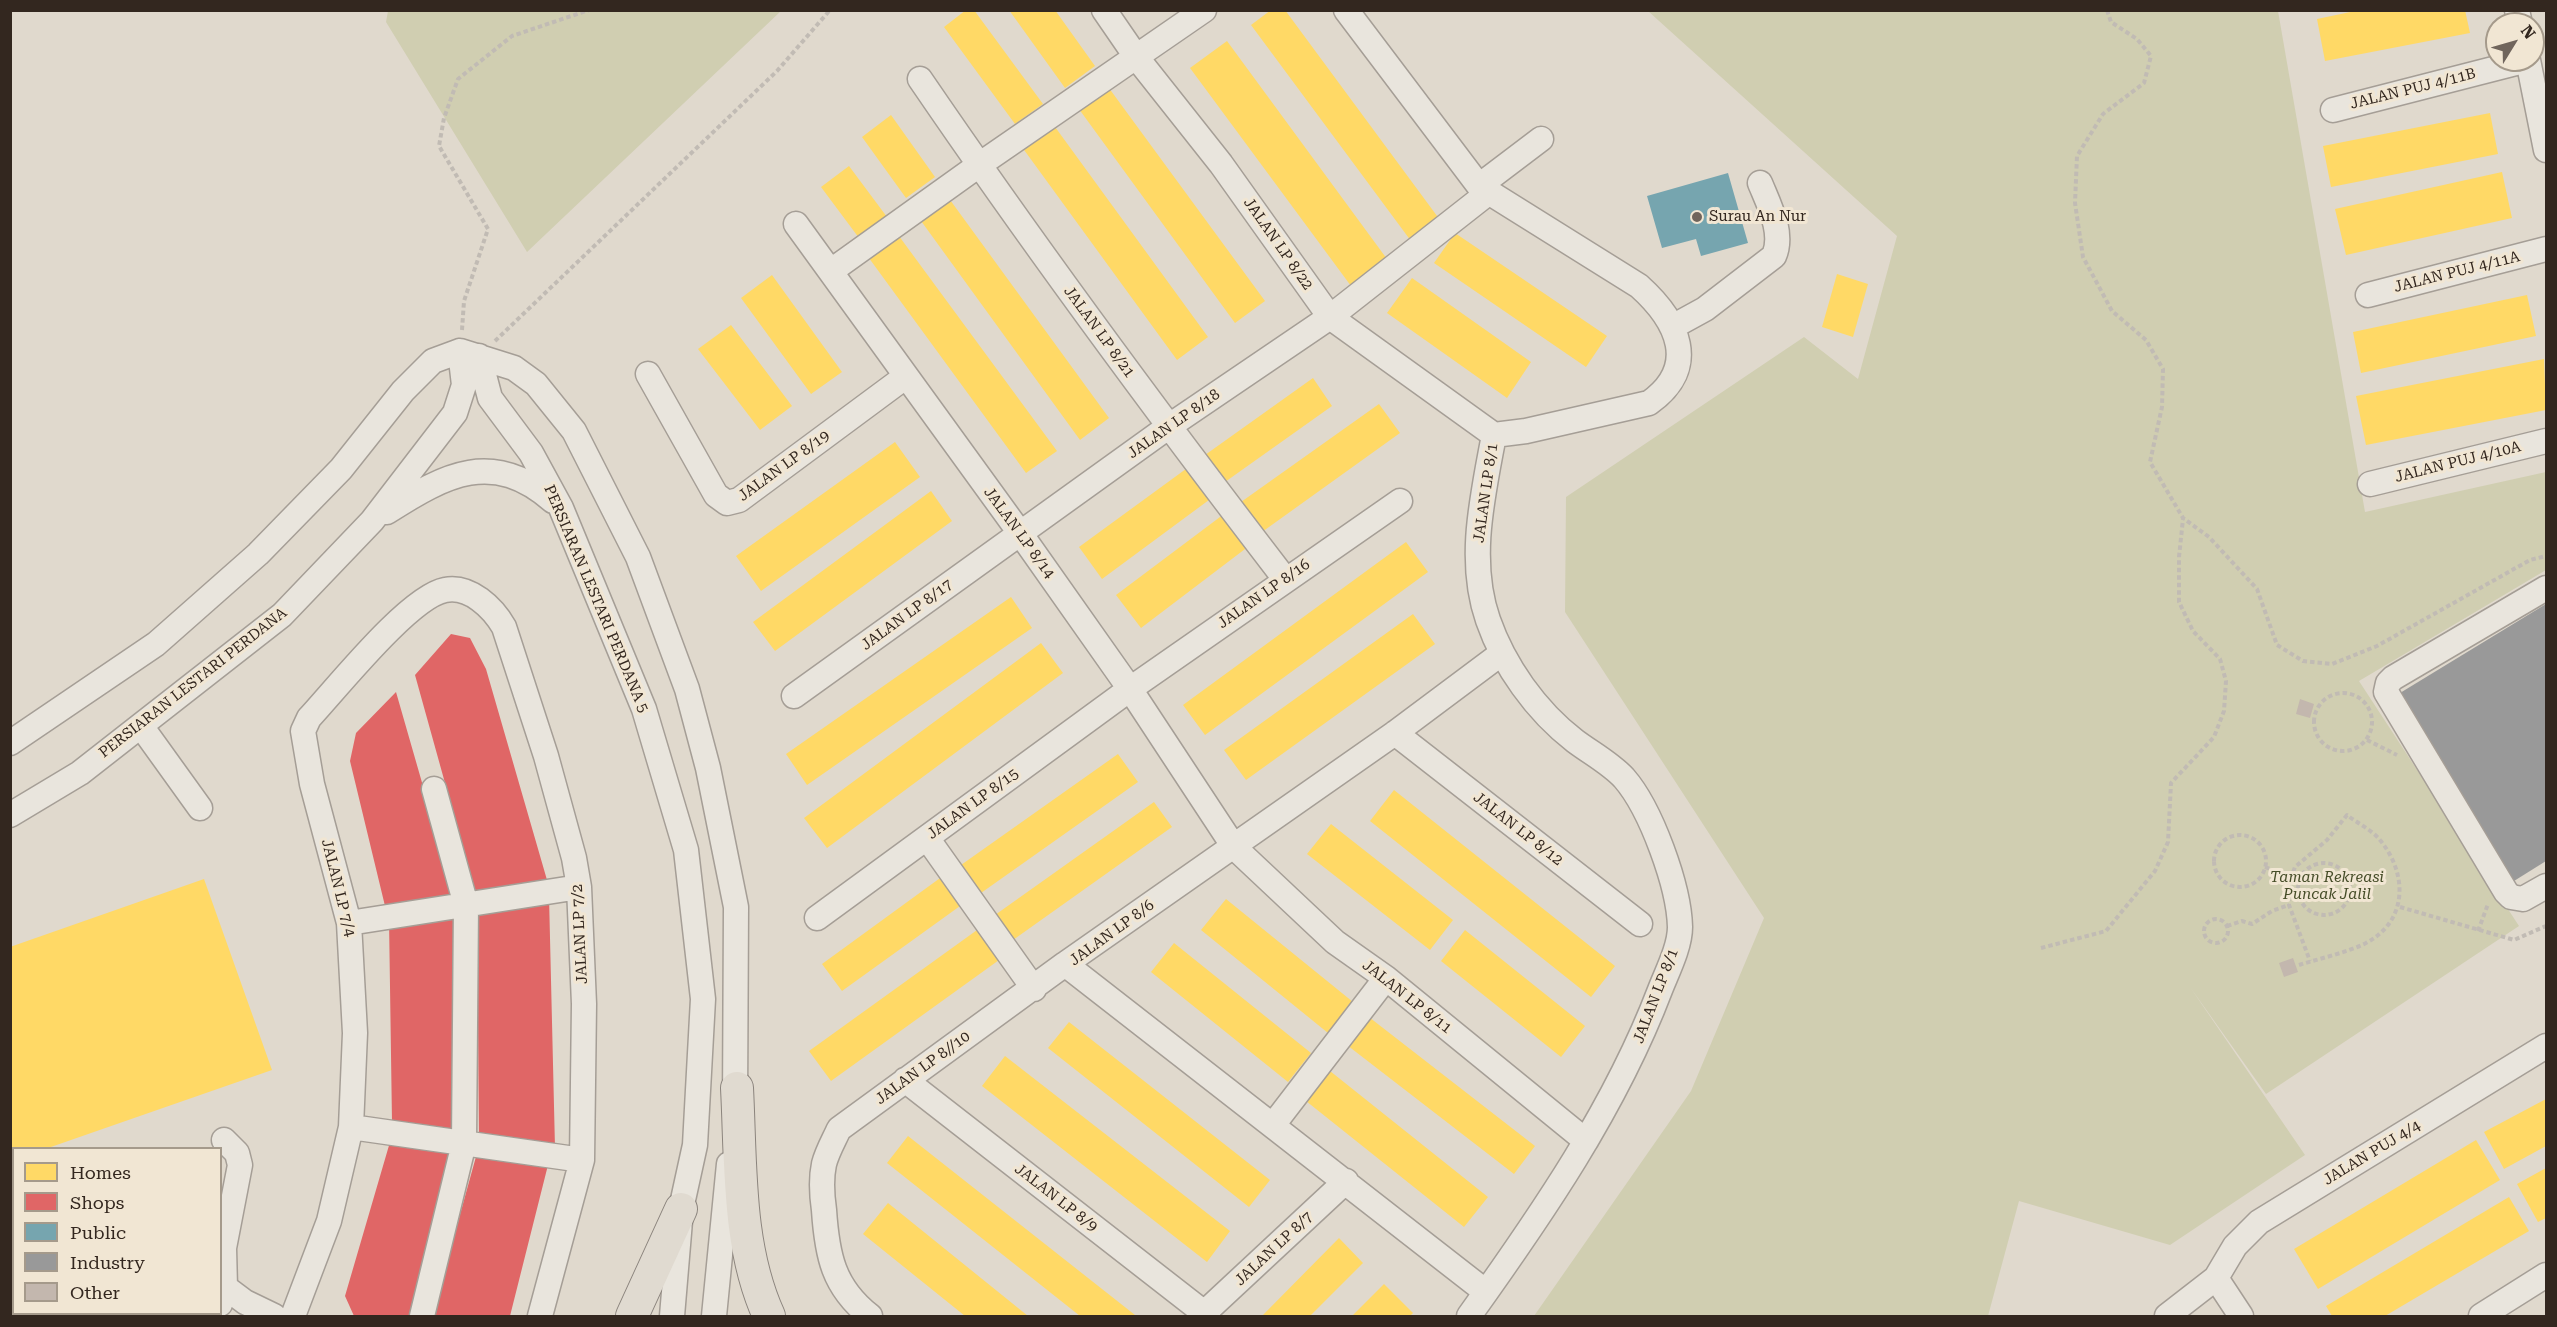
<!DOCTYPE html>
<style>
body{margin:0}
#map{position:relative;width:2557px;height:1327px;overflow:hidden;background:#e0d9cd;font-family:"Roboto Serif",serif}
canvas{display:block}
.frame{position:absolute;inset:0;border:12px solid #33271f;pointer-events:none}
.legend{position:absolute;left:12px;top:1147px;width:210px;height:168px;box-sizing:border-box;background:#f1e6d3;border:2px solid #a59a8b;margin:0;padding:8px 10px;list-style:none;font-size:18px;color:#33271f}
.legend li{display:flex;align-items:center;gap:12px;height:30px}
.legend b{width:30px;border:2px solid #a59a8b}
.north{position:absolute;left:2485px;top:12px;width:60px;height:60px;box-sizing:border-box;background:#f1e6d3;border:2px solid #a59a8b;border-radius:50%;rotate:53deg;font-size:16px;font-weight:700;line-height:24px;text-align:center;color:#33271f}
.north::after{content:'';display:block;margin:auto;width:21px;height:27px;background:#70655c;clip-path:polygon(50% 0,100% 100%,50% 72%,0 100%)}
</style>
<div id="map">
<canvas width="2557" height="1327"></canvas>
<div class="frame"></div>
<ul class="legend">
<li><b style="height:16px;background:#ffd966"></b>Homes</li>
<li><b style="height:16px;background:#e06666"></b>Shops</li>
<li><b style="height:16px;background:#76a5af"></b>Public</li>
<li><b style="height:16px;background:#999"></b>Industry</li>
<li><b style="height:16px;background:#c3b7ae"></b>Other</li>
</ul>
<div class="north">N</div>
</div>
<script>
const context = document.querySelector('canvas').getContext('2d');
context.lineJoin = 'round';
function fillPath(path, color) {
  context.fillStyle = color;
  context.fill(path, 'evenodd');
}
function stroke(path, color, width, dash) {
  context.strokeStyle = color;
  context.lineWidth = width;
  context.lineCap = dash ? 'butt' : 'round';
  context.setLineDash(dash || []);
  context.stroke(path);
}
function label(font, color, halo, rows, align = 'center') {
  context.font = font + ' "Roboto Serif",serif';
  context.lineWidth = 6;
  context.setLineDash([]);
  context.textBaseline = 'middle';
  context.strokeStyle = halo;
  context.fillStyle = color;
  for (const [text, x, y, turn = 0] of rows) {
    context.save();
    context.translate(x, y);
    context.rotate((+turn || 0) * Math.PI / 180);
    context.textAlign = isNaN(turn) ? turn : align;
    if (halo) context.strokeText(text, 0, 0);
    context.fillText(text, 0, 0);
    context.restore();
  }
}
fillPath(new Path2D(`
 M388 11V10L781 11 527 252 386 22Z
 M1648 11H2278L2365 512 2546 472V570L2359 681 2519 926 2266 1094 2190 987 2305 1155 2170 1245 2019 1201 1988 1316H1534L1691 1091 1764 918 1565 612 1566 497 1804 337 1858 379 1897 236Z`), '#d0ceb1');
fillPath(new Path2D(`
 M966 10H974L1043 104 1015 124 944 27Z
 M1009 10H1055L1095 66 1065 88Z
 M1271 10H1285L1440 220 1411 241 1251 25Z
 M2360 10H2465L2470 33 2325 61 2317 19Z
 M1227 41 1387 259 1351 286 1190 68Z
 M1106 84 1265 301 1235 323 1076 105Z
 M2490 113 2498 154 2331 187 2323 146Z
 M891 115 935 177 906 198 862 137Z
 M1050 120 1208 337 1177 360 1019 143Z
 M849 166 887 217 859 238 821 187Z
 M2502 172 2512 218 2346 255 2335 209Z
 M945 193 1109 418 1080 440 916 214Z
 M896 232 1057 451 1026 473 866 254Z
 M1455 233 1607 336 1586 367 1434 263Z
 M1837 274 1868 284 1853 337 1822 327Z
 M772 275 842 372 811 394 741 298Z
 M1412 278 1531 362 1507 398 1387 313Z
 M2527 295 2536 336 2361 373 2353 332Z
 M731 325 792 406 760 430 698 349Z
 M2544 359 2546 410 2366 445 2356 396Z
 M1313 378 1332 406 1225 482 1205 455Z
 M1379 404 1400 433 1262 532 1241 502Z
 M895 442 920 477 761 591 736 556Z
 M1190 466 1213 497 1102 579 1079 547Z
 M931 491 952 521 775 651 753 622Z
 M1224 514 1249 546 1141 628 1116 595Z
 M1406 542 1428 572 1205 735 1183 705Z
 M1011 597 1032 628 807 785 786 754Z
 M1413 614 1435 644 1246 780 1224 750Z
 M1041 643 1063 673 827 848 804 818Z
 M1118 754 1138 782 981 893 961 865Z
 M1394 790 1615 966 1591 997 1370 821Z
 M1154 802 1172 827 1013 940 995 915Z
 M1331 824 1453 920 1430 950 1307 854Z
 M947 873 967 901 842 991 822 964Z
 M204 879 272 1070 48 1148H14V1161L10 1162V947Z
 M1226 899 1353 1002 1328 1033 1201 930Z
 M984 925 1006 955 831 1081 809 1051Z
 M1465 930 1585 1026 1561 1057 1441 961Z
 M1174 943 1311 1053 1288 1082 1151 972Z
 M1365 1014 1535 1146 1514 1174 1343 1042Z
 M1069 1022 1270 1180 1249 1207 1048 1048Z
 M1005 1056 1230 1231 1207 1262 982 1086Z
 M1325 1067 1488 1197 1464 1227 1301 1097Z
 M2546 1099V1146L2504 1169 2484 1132Z
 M908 1136 1135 1315 1134 1316H1080L887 1163Z
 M2476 1140 2500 1180 2318 1289 2294 1249Z
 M2546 1168V1218L2538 1222 2517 1184Z
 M2509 1197 2529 1231 2385 1316H2332L2326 1306Z
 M888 1203 1028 1316H965L863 1234Z
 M1339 1238 1363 1263 1310 1316H1262Z
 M1384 1284 1413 1313 1410 1316H1352Z`), '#ffd966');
fillPath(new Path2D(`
 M451 634 470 638 486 669 547 880 475 891 415 675Z
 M396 692 454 894 385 906 350 761 356 733Z
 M549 896 555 1148 479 1137 477 908Z
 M457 910 460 1131 392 1122 389 919Z
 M390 1142 457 1151 414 1316H354L345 1296Z
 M477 1153 548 1165 510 1316H432Z`), '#e06666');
fillPath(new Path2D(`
 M1728 173 1748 243 1701 256 1696 239 1662 248 1647 196Z`), '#76a5af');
fillPath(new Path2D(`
 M2546 604V861L2514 881 2400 693Z`), '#999');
fillPath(new Path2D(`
 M2300 699 2314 704 2310 718 2296 714Z
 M2293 958 2298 972 2284 977 2279 963Z`), '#c3b7ae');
const minor = new Path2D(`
 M1104 10 1137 58 1221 164 1330 317 1494 435
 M1346 10 1479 186 1639 286C1678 321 1700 367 1649 403L1526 431 1494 435C1483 495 1467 560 1488 620 1504 666 1536 711 1575 741 1591 753 1610 763 1624 778 1651 809 1679 886 1680 927 1680 947 1667 972 1660 990 1615 1108 1542 1214 1469 1316
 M2517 10 2520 24
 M920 79C1036 249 1159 415 1285 579
 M2333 110 2528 60 2546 150
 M1479 186 1541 139
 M796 224 1020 533 1130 689 1234 847 1335 942 1386 978 1586 1141
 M831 271 979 165 1204 10
 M2368 295 2546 249
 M1674 326 1705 309 1774 256C1784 233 1769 205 1760 183
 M479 356 490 398 531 453 561 508 644 709 686 850 703 999 695 1145 681 1209 672 1316
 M648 374 716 495 727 503 739 500 905 377
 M2370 484 2546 441
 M387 512C446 474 493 449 553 501
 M2546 588 2393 678 2388 683 2386 692 2506 892 2511 897 2523 899 2546 886
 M794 696 1168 427 1330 317 1488 193
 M141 726 200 808
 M1395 733 1640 924
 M10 743 156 644 258 554 341 469 403 391 433 361 460 351 514 368 536 384 574 431 638 557 687 689 708 768 736 907 735 1105
 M10 815 80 773 282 615 372 521 455 413 464 385 460 351
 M927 838 1034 989
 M817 918 1130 689 1400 501
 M349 923 579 887
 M905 1080 1208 1316
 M1273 1125 1386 978
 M351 1127 582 1160
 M224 1140 237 1153 240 1165 224 1248 225 1287
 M2216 1278 2241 1316
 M1486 1292 1065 964 1395 733 1502 653
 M220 1304 225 1287 245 1302 274 1316
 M293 1316 329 1221 351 1127 355 1033 349 923 312 784 303 731 309 718C337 688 409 597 445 590 470 585 493 608 504 627L546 756 574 858 579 887 584 1004 582 1160 540 1316
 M422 1316 464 1143 466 905 434 789
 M714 1316 729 1164
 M870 1316C833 1287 827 1255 824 1210 822 1196 821 1178 824 1164 827 1152 834 1140 839 1129L1065 964
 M1201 1316 1346 1181
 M2167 1316 2216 1278 2235 1246 2259 1222 2546 1046
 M2481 1316 2546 1275`);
const major = new Path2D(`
 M737 1088C741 1163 737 1246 769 1316
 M632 1316 681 1209`);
stroke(minor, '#a59e96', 27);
stroke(major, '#8b847d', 34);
stroke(new Path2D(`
 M2107 10 2111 22 2137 39 2151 56 2144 83 2103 114 2077 156 2075 203 2083 257 2112 311 2146 340 2163 369 2162 407 2150 462 2183 518 2209 537 2257 589 2277 645 2303 661 2332 664 2377 646 2530 560 2546 556
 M462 330 464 301 488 229 439 146 444 118 458 79 512 36 589 10
 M495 341 777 71 830 10
 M2314 722a29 29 0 1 1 58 0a29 29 0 1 1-58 0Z
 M2367 740 2397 755
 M2214 861a26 26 0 1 1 52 0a26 26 0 1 1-52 0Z
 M2298 889a26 26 0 1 1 52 0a26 26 0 1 1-52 0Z
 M2265 867 2299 880
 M2400 907 2514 940 2546 926
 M2204 931a12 12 0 1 1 24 0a12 12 0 1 1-24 0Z
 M2227 926 2242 921 2252 924 2272 911 2289 905
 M2478 931 2488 904
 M2041 948 2106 931 2155 871 2168 842 2171 783 2214 737 2224 711 2226 681 2220 659 2193 631 2179 602V557L2183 519
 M2299 965C2321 958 2346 953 2366 943 2408 921 2408 874 2380 840 2372 830 2357 823 2347 815L2327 840 2295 867 2288 886 2289 905 2310 961`), '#c1bbb4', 4, [4.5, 3]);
stroke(minor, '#e9e5dd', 24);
stroke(major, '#e0dad0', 32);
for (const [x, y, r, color] of [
 [1697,217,6,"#70655c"]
]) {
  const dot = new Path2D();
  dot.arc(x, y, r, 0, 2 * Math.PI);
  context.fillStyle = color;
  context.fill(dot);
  stroke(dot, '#f1e6d3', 2);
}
label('15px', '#33271f', '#f1e6d3', [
 ["JALAN PUJ 4/11B",2413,89,-14],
 ["JALAN LP 8/22",1278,244,55],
 ["JALAN PUJ 4/11A",2457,272,-14],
 ["JALAN LP 8/21",1099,332,54],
 ["JALAN LP 8/18",1174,424,-35],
 ["JALAN PUJ 4/10A",2458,462,-14],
 ["JALAN LP 8/19",784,466,-36],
 ["JALAN LP 8/1",1486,493,-82],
 ["JALAN LP 8/14",1019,533,54],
 ["JALAN LP 8/16",1264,594,-35],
 ["PERSIARAN LESTARI PERDANA 5",596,599,67],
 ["JALAN LP 8/17",907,615,-36],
 ["PERSIARAN LESTARI PERDANA",193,683,-38],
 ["JALAN LP 8/15",973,804,-36],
 ["JALAN LP 8/12",1518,829,38],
 ["JALAN LP 7/4",338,888,76],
 ["JALAN LP 8/6",1112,933,-36],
 ["JALAN LP 7/2",580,934,-93],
 ["JALAN LP 8/1",1656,996,-69],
 ["JALAN LP 8/11",1407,997,38],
 ["JALAN LP 8//10",923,1068,-36],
 ["JALAN PUJ 4/4",2372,1153,-31],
 ["JALAN LP 8/9",1056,1198,38],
 ["JALAN LP 8/7",1274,1249,-43]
]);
label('15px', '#33271f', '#f1e6d3', [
 ["Surau An Nur",1709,217]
], 'left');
label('italic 15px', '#464d28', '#f1e6d3', [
 ["Taman Rekreasi",2327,878],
 ["Puncak Jalil",2327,895]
]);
</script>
